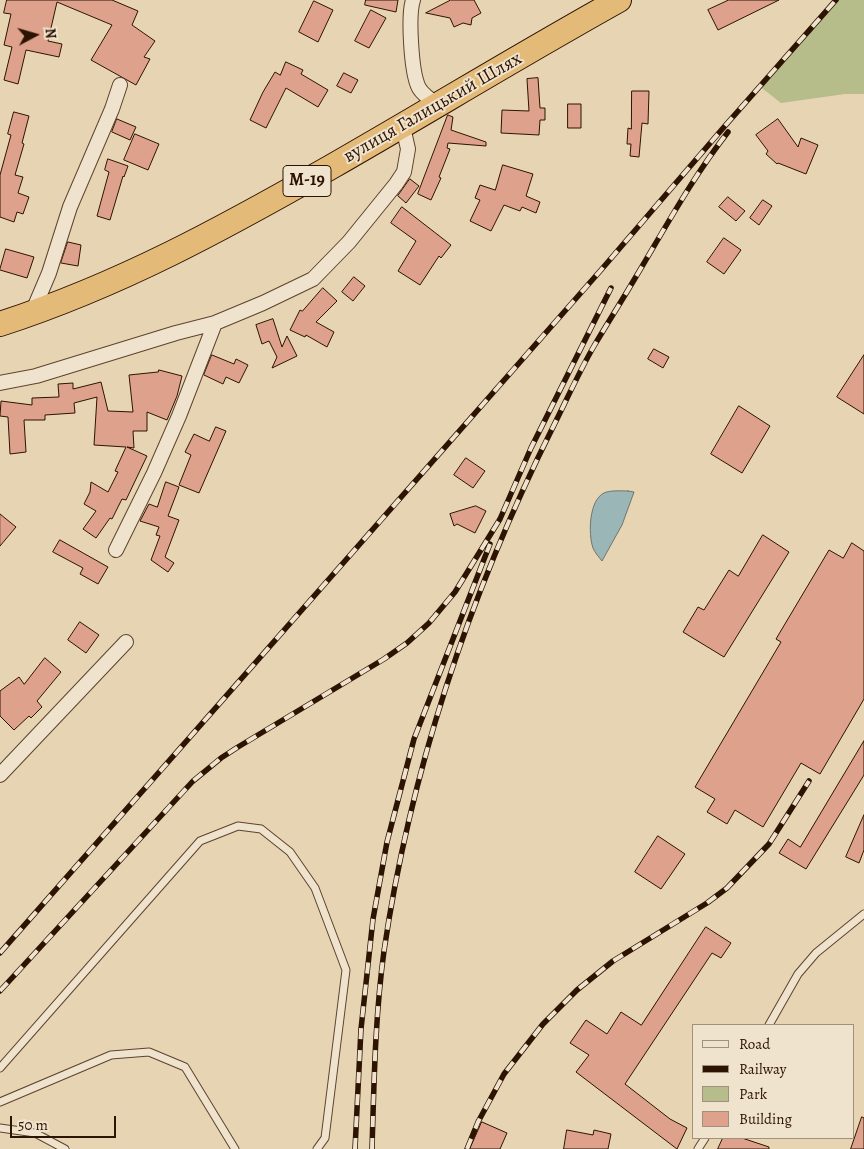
<!DOCTYPE html>
<meta charset="utf-8">
<style>
body{margin:0}
#map{position:relative;width:864px;height:1149px;overflow:hidden;background:#e7d4b2;font-family:Alegreya,serif}
canvas{display:block}
.legend{position:absolute;left:692px;top:1024px;width:162px;height:115px;box-sizing:border-box;background:#efe3cd;border:1px solid #a1907c;margin:0;padding:6px 9px;list-style:none;font-size:15px;color:#2d1302}
.legend li{display:flex;align-items:center;gap:10px;height:25px}
.legend b{width:25px;border:1px solid #a1907c}
.north{position:absolute;left:10px;top:10px;width:50px;height:50px;-webkit-text-stroke:4px #efe3cd;paint-order:stroke;rotate:84deg;font-size:14px;font-weight:700;line-height:20px;text-align:center;color:#2d1302}
.north::after{content:'';display:block;margin:auto;width:18px;height:22px;background:#2d1302;clip-path:polygon(50% 0,100% 100%,50% 72%,0 100%)}
.scale{position:absolute;left:10px;top:1116px;width:106px;height:22px;box-sizing:border-box;border:2px solid #2d1302;border-top:0;padding-left:6px;font-size:15px;line-height:18px;white-space:nowrap;color:#2d1302;-webkit-text-stroke:4px #efe3cd;paint-order:stroke}
</style>
<div id="map">
<canvas width="864" height="1149"></canvas>
<ul class="legend">
<li><b style="height:6px;background:#efe3cd"></b>Road</li>
<li><b style="height:6px;background:#2d1302"></b>Railway</li>
<li><b style="height:14px;background:#b7bc8b"></b>Park</li>
<li><b style="height:14px;background:#dea18c"></b>Building</li>
</ul>
<div class="north">N</div>
<div class="scale">50 m</div>
</div>
<script>
const context = document.querySelector('canvas').getContext('2d');
context.lineJoin = 'round';
function fillPath(path, color) {
  context.fillStyle = color;
  context.fill(path, 'evenodd');
}
function stroke(path, color, width, dash) {
  context.strokeStyle = color;
  context.lineWidth = width;
  context.lineCap = dash ? 'butt' : 'round';
  context.setLineDash(dash || []);
  context.stroke(path);
}
function label(font, color, halo, rows, align = 'center') {
  context.font = font + ' Alegreya,serif';
  context.lineWidth = 4;
  context.setLineDash([]);
  context.textBaseline = 'middle';
  context.strokeStyle = halo;
  context.fillStyle = color;
  for (const [text, x, y, turn = 0] of rows) {
    context.save();
    context.translate(x, y);
    context.rotate((+turn || 0) * Math.PI / 180);
    context.textAlign = isNaN(turn) ? turn : align;
    if (halo) context.strokeText(text, 0, 0);
    context.fillText(text, 0, 0);
    context.restore();
  }
}
fillPath(new Path2D(`
 M832 0H864V94H845L781 103 758 85Z`), '#b7bc8b');
const water = new Path2D(`
 M628 491 634 492 622 525 602 561C599 557 595 553 593 548 588 534 589 500 604 493 610 490 621 491 628 491Z`);
fillPath(water, '#9ab6b6');
stroke(water, '#6e756e', 1);
const building = new Path2D(`
 M7 0H112L138 11 132 25 155 41 144 57 150 59 136 85 91 60 112 25 57 2 48 41 62 44 59 57 26 50 18 84 4 80 12 47 4 45 11 14 4 13Z
 M366 0H398L396 12 365 5Z
 M451 0H474L481 13 472 18 471 25 463 23 454 27 450 18 426 13Z
 M729 0H779L718 30 708 10Z
 M314 1 333 10 318 42 299 32Z
 M371 10 386 18 369 48 355 41Z
 M286 62 303 70 301 74 328 90 318 107 286 88 266 128 250 120 263 92 275 72 280 75Z
 M344 73 358 80 351 93 337 86Z
 M538 78 540 108H545V120H540L539 135 501 133 502 110 529 111 527 79Z
 M632 91H649L648 124 642 123 639 157 630 156 631 144H627L628 128 631 129Z
 M568 104H581V128H568Z
 M14 112 29 116 22 143 24 144 15 175 23 177 18 193 29 197 23 214 17 212 14 222 0 217V175L11 135 8 134Z
 M448 115 453 117 451 130 486 142V146L448 143 447 148 450 149 439 177 441 178 431 200 418 194Z
 M117 119 136 127 130 140 112 132Z
 M778 119 798 147 801 138 818 145 806 174 778 163 777 164 766 154 768 151 756 135Z
 M135 134 159 144 148 170 124 160Z
 M108 159 128 166 124 177 123 176 110 220 97 216 109 172 105 170Z
 M503 165 533 174 526 196 540 202 536 213 522 207 520 211 504 205 491 231 470 221 480 200 475 198 480 185 495 190Z
 M410 179 419 186 406 203 398 196Z
 M728 197 745 211 736 221 719 207Z
 M763 200 772 206 759 225 750 218Z
 M402 207 451 245 441 258 439 256 420 285 398 271 416 241 391 223Z
 M724 238 741 250 724 274 707 262Z
 M68 242 81 245 78 266 61 263Z
 M6 249 34 257 27 278 0 270Z
 M354 277 365 286 353 301 342 292Z
 M323 288 337 301 316 322 334 332 327 347 306 335 305 337 290 330 300 310 302 311Z
 M273 319 282 347 287 336 297 356 272 368 277 357 269 341 262 344 256 325Z
 M654 349 669 357 663 368 648 359Z
 M212 355 234 364 236 359 248 365 239 383 226 377 223 384 204 375Z
 M864 355V414L837 397Z
 M159 370 182 376 177 396 167 420 147 412V431H133L134 448 127 447 147 456 126 500 122 499 112 519 110 518 96 538 83 529 96 511 84 504 90 492 91 482 108 492 118 472 115 471 126 447 94 445 97 397 74 403 75 413 45 415V420H24L26 452 10 454 8 417 0 416 1 401 32 405V398L59 397 58 384 73 383V389L101 382 108 411 133 412 129 375 158 372Z
 M739 406 770 426 742 473 711 454Z
 M216 427 226 431 199 493 179 485 191 455 185 452 194 434 209 441Z
 M466 458 485 471 473 488 454 475Z
 M166 482 179 487 168 516 179 520 165 557 174 563 168 572 151 560 160 536 156 535 159 527 140 521 149 504 157 507Z
 M476 506 486 511 475 533 457 524 454 526 450 514Z
 M0 514 16 527 0 546Z
 M763 535 789 552 724 657 683 632 698 607 704 610 729 570 738 576Z
 M60 540 108 567 98 584 80 574 83 568 53 552Z
 M852 543 864 551V699L820 774 801 763 763 827 735 810 727 824 707 812 715 799 695 787 781 642 776 639 829 550 843 558Z
 M80 622 99 635 86 653 68 640Z
 M45 658 61 672 37 701 42 707 31 718 29 716 14 730 0 716V691L19 677 24 684Z
 M864 741V775L806 869 779 853 788 839 800 847Z
 M864 815V850L859 863 846 857Z
 M658 836 685 854 661 889 635 872Z
 M706 927 731 943 721 958 712 953 625 1084 670 1119 687 1128 677 1149 576 1072 589 1055 570 1043 586 1020 607 1034 621 1012 641 1025Z
 M862 1117 864 1118V1149H851Z
 M482 1122 507 1133 500 1149H470Z
 M567 1130 593 1135 594 1130 611 1134 608 1149H564Z
 M723 1138H742L769 1147V1149H718Z`);
fillPath(building, '#dea18c');
stroke(building, '#2d1302', 1);
const service = new Path2D(`
 M769 1025 798 974 816 953 864 914
 M0 1068 200 841 238 826 261 829 290 852 315 888 346 970 325 1138 317 1149
 M0 1102 111 1055 149 1052 185 1067 235 1149
 M0 1128 35 1133 65 1149
 M698 1149 705 1138`);
const minor = new Path2D(`
 M413 0C408 15 411 73 419 88 423 95 432 101 439 106
 M32 313 49 273 70 207 112 109 120 85
 M0 383 36 376 176 333 215 323 263 303 313 279 349 242 396 184 404 172 408 149 403 127
 M116 550 154 473 179 416 215 323
 M0 775 126 642`);
const trunk = new Path2D(`
 M0 324C120 285 222 229 331 167 427 112 522 54 619 0`);
stroke(service, '#5c432e', 9);
stroke(minor, '#5c432e', 16);
stroke(trunk, '#2d1302', 26);
stroke(service, '#efe3cd', 7);
stroke(minor, '#efe3cd', 14);
stroke(trunk, '#e4ba79', 24);
const rail = new Path2D(`
 M0 953 601 270 724 127 836 0
 M0 991 193 781 221 758 238 747 384 659 407 643 429 623 455 592 500 519 531 448 611 288
 M355 1149 361 1029 373 919 387 842 414 739 490 544
 M372 1149C374 1083 375 1017 384 951 411 767 471 591 554 425 567 399 579 372 594 346 607 324 621 302 634 280 664 230 692 178 728 132
 M467 1149 478 1122 504 1074 543 1024 577 990 613 961 707 903 727 888 769 844 809 781`);
stroke(rail, '#2d1302', 5.5);
stroke(rail, '#efe3cd', 4, [11]);
for (const [x, y, w] of [
 [307,181,48]
]) {
  const box = new Path2D();
  box.roundRect(x - w / 2, y - 15.5, w, 31, 4);
  context.fillStyle = '#efe3cd';
  context.fill(box);
  stroke(box, '#2d1302', 1);
}
label('bold 18px', '#2d1302', null, [
 ["М-19",307,181]
]);
label('19px', '#2d1302', '#efe3cd', [
 ["вулиця Галицький Шлях",433,108,-30]
]);
</script>
